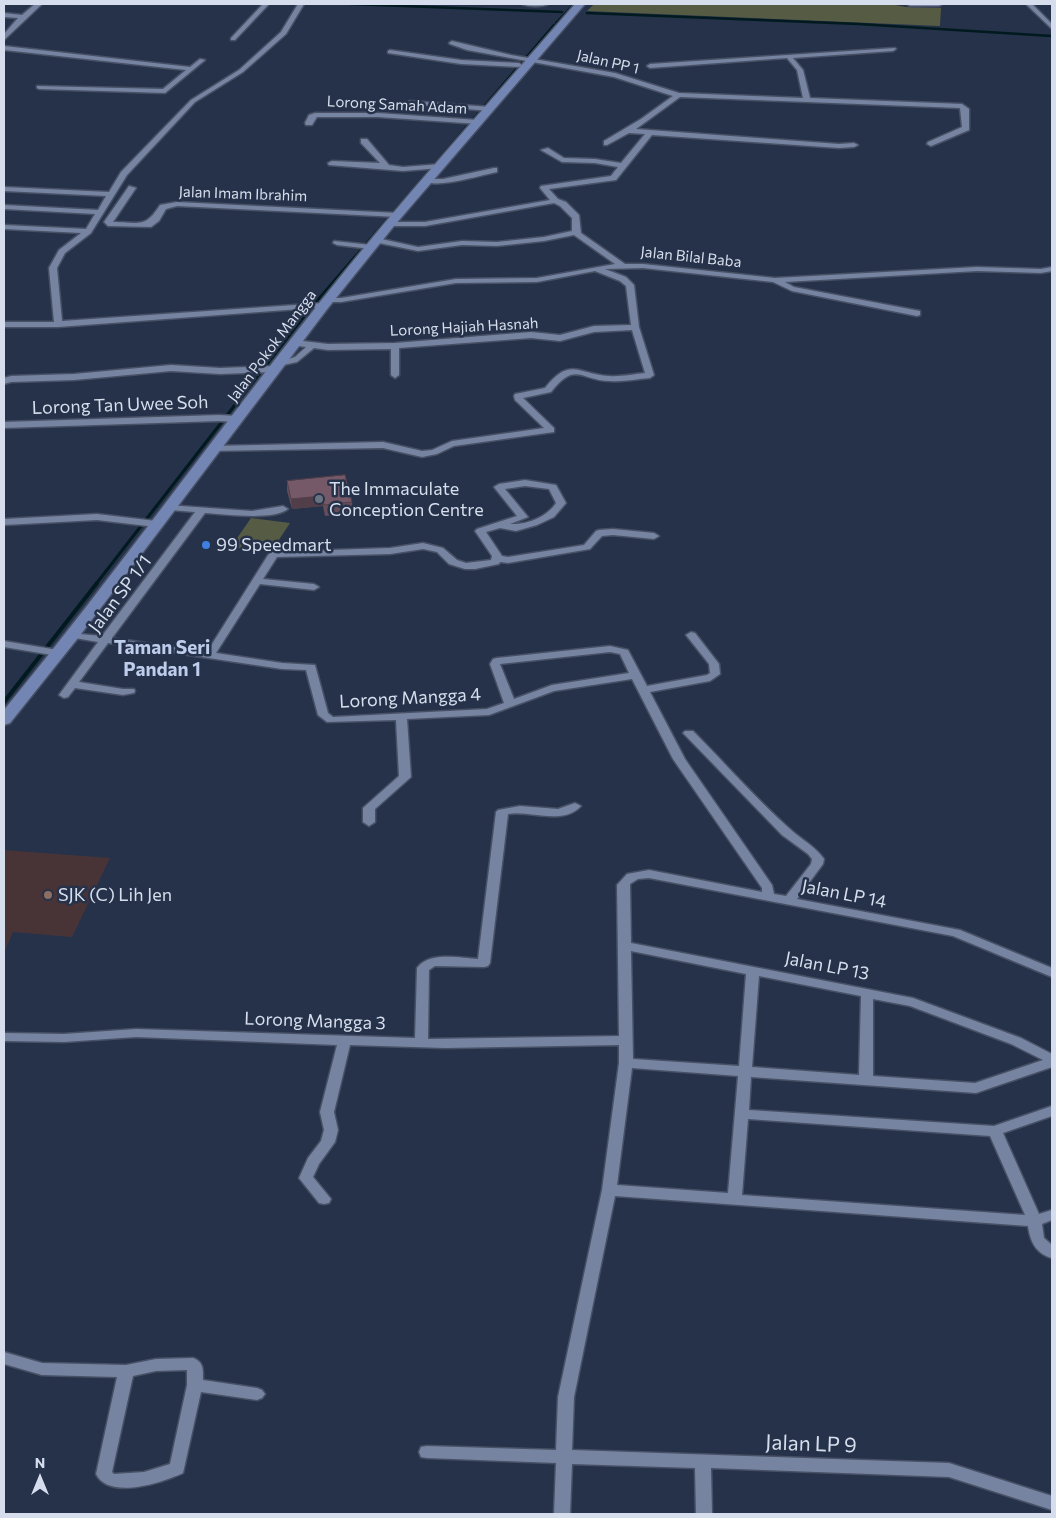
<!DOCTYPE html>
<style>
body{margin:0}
#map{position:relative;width:1056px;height:1518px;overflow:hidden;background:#26324a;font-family:Commissioner,sans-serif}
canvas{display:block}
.frame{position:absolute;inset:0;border:5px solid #d6deed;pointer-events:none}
.north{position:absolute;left:15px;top:1453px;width:50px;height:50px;-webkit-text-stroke:4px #26324a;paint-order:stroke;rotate:0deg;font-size:14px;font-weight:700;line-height:20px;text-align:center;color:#d6deed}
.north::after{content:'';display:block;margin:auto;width:18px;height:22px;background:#d6deed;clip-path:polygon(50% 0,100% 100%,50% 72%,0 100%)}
</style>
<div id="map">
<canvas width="1056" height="1518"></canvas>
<div class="frame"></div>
<div class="north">N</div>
</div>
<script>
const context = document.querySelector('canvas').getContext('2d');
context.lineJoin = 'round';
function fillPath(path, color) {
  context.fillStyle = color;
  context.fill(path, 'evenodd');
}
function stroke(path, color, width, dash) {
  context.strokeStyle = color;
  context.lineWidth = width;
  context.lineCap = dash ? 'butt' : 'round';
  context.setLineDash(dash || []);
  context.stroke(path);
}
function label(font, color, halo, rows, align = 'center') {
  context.font = font + ' Commissioner,sans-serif';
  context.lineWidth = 5;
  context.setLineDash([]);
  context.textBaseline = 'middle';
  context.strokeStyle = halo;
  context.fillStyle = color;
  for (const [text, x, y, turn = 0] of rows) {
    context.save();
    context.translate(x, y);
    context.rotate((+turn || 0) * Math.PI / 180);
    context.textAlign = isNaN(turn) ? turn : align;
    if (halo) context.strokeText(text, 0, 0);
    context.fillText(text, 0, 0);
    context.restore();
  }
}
fillPath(new Path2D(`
 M4 850 110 858 72 937 13 932 4 953Z`), '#483437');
fillPath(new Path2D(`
 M594 4H890L906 7 941 8 940 26 587 11Z
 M251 518 290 523 271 552 231 547Z`), '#565b43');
stroke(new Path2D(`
 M350 4 562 12
 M587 13 858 24 1052 36
 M556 23 574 4
 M354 258 554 25`), '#001a1f', 2.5);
stroke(new Path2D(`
 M96 584 304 316 355 257`), '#001a1f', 3);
stroke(new Path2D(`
 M4 702 97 583`), '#001a1f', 4);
const street = new Path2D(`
 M35 4H42L4 40V34L18 18 4 17V13L22 15Z
 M263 4H269L235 40H231V38Z
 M298 4H304L286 34 243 72 195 102 127 175 91 233 65 253 57 268 62 321 324 303H327V307L58 327H4V322H54L49 268 59 250 81 233 4 229V225L86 229 95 214 4 209V205L98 210 106 196 4 191V187L109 192 121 172 191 100 239 70 281 32Z
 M522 4H549C543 7 528 7 522 4Z
 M907 4H942L939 6H910Z
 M1026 4H1032L1052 24V29Z
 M452 41 511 55 615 73 679 93 803 98 797 70 787 58 650 68 647 66 650 64 895 48 896 49 893 51 793 58 803 70 810 98 962 104 969 109V130L931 146 927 144 928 142 962 127 960 108 680 97 636 129 839 144 854 143 858 145 854 147 839 148 652 135 616 180 549 189 558 199 566 202 579 215 581 233 625 264H643L775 278 977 267 1041 269 1052 267V271L1041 273 977 271 785 282 794 287 920 311V315L917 316 792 291 773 282 643 268 605 269 626 277 634 285 639 327 654 375 650 378C637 379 623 382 610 381 581 381 576 360 551 392L523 398 554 428V432L454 446 437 454 422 457 383 448 211 451V447L214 446 383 442 422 451 432 450 452 441 544 428 515 400 514 396 515 394 545 388C570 356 578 374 609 376 620 377 634 374 645 373L632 330 594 332 560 341 531 338 399 348V375L395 378 391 375V349L328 350 314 348 297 362 279 366 275 363 295 357 306 347 291 345 290 343 294 340 328 344 395 343 531 332 560 335 594 326 631 325 626 286 620 281 595 271 537 282 456 283 341 302H328L324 300 328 298H341L456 279 537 278 615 264 574 235 544 241 497 246 462 245 418 251 374 242 373 240 377 238 418 247 462 241 497 242 544 237 572 231V218L560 206 554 203 425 226H390L386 224 390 222H425L550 200 540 188 541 186 611 176 618 167 595 163 562 162 541 150 548 148 564 158 595 159 621 163 645 134 629 133 607 145H604V141L641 119 673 96 614 77 467 50 450 44 449 43Z
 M4 46 190 67 200 59 205 60 165 93 39 89 37 88V86L163 89 186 70 4 50Z
 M390 50 461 60 519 63 522 65 519 67 461 64 388 53V51Z
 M410 101 490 107 494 109 490 111 408 104V102Z
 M315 113H378L478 120 482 122 478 124 378 117H317L312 125H306L305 123 309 115Z
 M361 139H367L389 165 403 167 441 164 445 166 441 168 403 171 329 165 328 163 332 161 380 163 361 143Z
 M494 168H497V172C481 175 437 189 424 181L428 179H443Z
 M129 186 136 188 113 222C139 222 145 229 160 205L177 202 398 213 402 215 398 217 177 206 166 209 159 221 151 227 108 226 104 222Z
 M334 241 371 245 375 247 371 249 337 245 333 243Z
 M171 365 220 368 274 366 278 369 274 372 220 374 171 371 74 380 11 382 4 384V378L11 376 74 374Z
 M219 415 237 416 242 419 237 422 219 421 4 428V422Z
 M525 480 556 485 566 503 554 517 537 525 516 531 500 528 486 532 502 556 508 557 584 545 596 531 599 530 613 529 654 533 659 536 654 539 613 535 602 536 590 549 508 563 500 562 499 564 475 569H465L449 564 437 552 423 549 390 554 277 557 263 579 314 584 319 587 314 590 260 584 216 653 282 663 315 665 328 713 333 717 487 709 504 703 490 664 493 659 497 658 610 646 628 650 647 686 707 675 710 673 709 664 686 635 691 632 695 633 719 664 720 674 710 681 650 692 685 759 772 885 774 894 786 896 811 864 812 859 808 854 782 835 685 735 683 733 685 731H693C725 763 756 799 790 829 802 840 815 846 824 859L823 864 797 899 960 930 1052 968V977L953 936 649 878 638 879 630 884 631 943 913 998 1021 1038 1052 1054V1067L976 1093 751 1077 749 1110 994 1126 1052 1106V1116L1003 1133 1039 1214 1052 1210V1220L1042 1224 1044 1238 1052 1245V1258C1036 1254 1030 1241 1028 1226L615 1196 574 1397 572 1450 949 1463 1052 1496V1510L949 1477 711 1468 712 1514H696L695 1468 572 1464 570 1514H554L556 1463 427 1458 421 1457 419 1452 421 1447 427 1446 556 1450 558 1397 602 1190 619 1063V1045L445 1048 350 1045 334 1112 338 1130 335 1142 319 1164 313 1177 331 1199 329 1203 324 1204 319 1203 299 1178 308 1158 321 1141 324 1130 320 1112 337 1045 136 1037 64 1042 4 1041V1033L64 1034 136 1029 415 1038 417 968C429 951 460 958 478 959L496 812 498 810 520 806 558 809 575 803 581 806C563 826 530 810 508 814L490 963 488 966 484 967 435 966 429 970 428 1039 619 1036 617 885 627 874 649 870 762 892V888L673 759 632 679 554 691 489 715 407 719 411 777 375 809V822L369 826 363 822V808L399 776 396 720 327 722 318 715 306 670 282 669 108 643 79 682 123 689H134L135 691 134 693 123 695 75 688 68 697 64 698 59 695 98 642 69 637 68 635 69 633 102 636 195 512 170 510 167 509 165 507 167 505 252 511 283 506 288 509C273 521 224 514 205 513L112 638 207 652 270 552 390 548 423 543 443 548 457 560 466 563 491 560 492 556 475 531 477 529 517 516 494 487 499 484ZM525 486 549 489 556 503C547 517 527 525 510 524L528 517 505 489ZM610 652 620 654 629 673 552 685 514 699 500 664ZM631 951 746 974 739 1066 633 1059ZM759 976 861 996 859 1075 752 1067ZM873 999 910 1006 1011 1044 1043 1060 975 1083 873 1076ZM632 1068 738 1076 728 1193 617 1185ZM748 1119 990 1136 1025 1215 742 1195Z
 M97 514 156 521 161 524 156 527 97 520 4 525V519Z
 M4 641 58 650 63 653 58 656 4 647Z
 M4 1352 42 1363 126 1365 156 1359 193 1358C204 1362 203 1370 203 1380L257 1388 262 1390 265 1394 262 1398 257 1400 201 1392 183 1473C162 1483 109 1500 96 1474L117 1377 42 1375 4 1364ZM187 1370V1385L170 1464 144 1472 114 1474 112 1472 133 1376 156 1371Z`);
const secondary = new Path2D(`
 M575 4H585L394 226 328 308 78 638 10 723 4 725V710C113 577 213 437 320 302 401 200 489 103 575 4Z`);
stroke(street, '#475065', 3);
stroke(secondary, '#475065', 3);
fillPath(street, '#7684a1');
fillPath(secondary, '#7385b3');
fillPath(new Path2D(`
 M287 481 352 502 353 513 325 516 323 506 292 509 287 491Z`), '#654d59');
fillPath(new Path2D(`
 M322 496 323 506 292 509 291 499Z`), '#523e49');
const building = new Path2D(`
 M345 475 352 502 324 505 322 496 291 499 287 481Z`);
fillPath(building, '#755968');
stroke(building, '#523e49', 1);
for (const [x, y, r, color] of [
 [319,499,5,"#6b7280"],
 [206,545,5,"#3f7fe0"],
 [48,895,5,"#8d6e63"]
]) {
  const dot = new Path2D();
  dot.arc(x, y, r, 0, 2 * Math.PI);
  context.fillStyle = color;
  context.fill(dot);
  stroke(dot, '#26324a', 2);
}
label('15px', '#d6deed', '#26324a', [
 ["Jalan PP 1",608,62,13],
 ["Lorong Samah Adam",397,105,3],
 ["Jalan Imam Ibrahim",243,194,2],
 ["Jalan Bilal Baba",691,257,6],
 ["Lorong Hajiah Hasnah",464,327,-3],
 ["Jalan Pokok Mangga",272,346,-53]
]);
label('18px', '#d6deed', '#26324a', [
 ["Lorong Tan Uwee Soh",120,405,-2],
 ["Jalan SP 1/1",120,594,-53],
 ["Lorong Mangga 4",410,698,-3],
 ["Jalan LP 14",844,894,11],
 ["Jalan LP 13",827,966,11],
 ["Lorong Mangga 3",315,1021,2]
]);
label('18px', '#d6deed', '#26324a', [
 ["The Immaculate",329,489],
 ["Conception Centre",329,510],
 ["99 Speedmart",216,545],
 ["SJK (C) Lih Jen",58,895]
], 'left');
label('bold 19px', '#becdec', '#26324a', [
 ["Taman Seri",162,648],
 ["Pandan 1",162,670]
]);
label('21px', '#d6deed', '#26324a', [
 ["Jalan LP 9",811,1444,2]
]);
</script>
